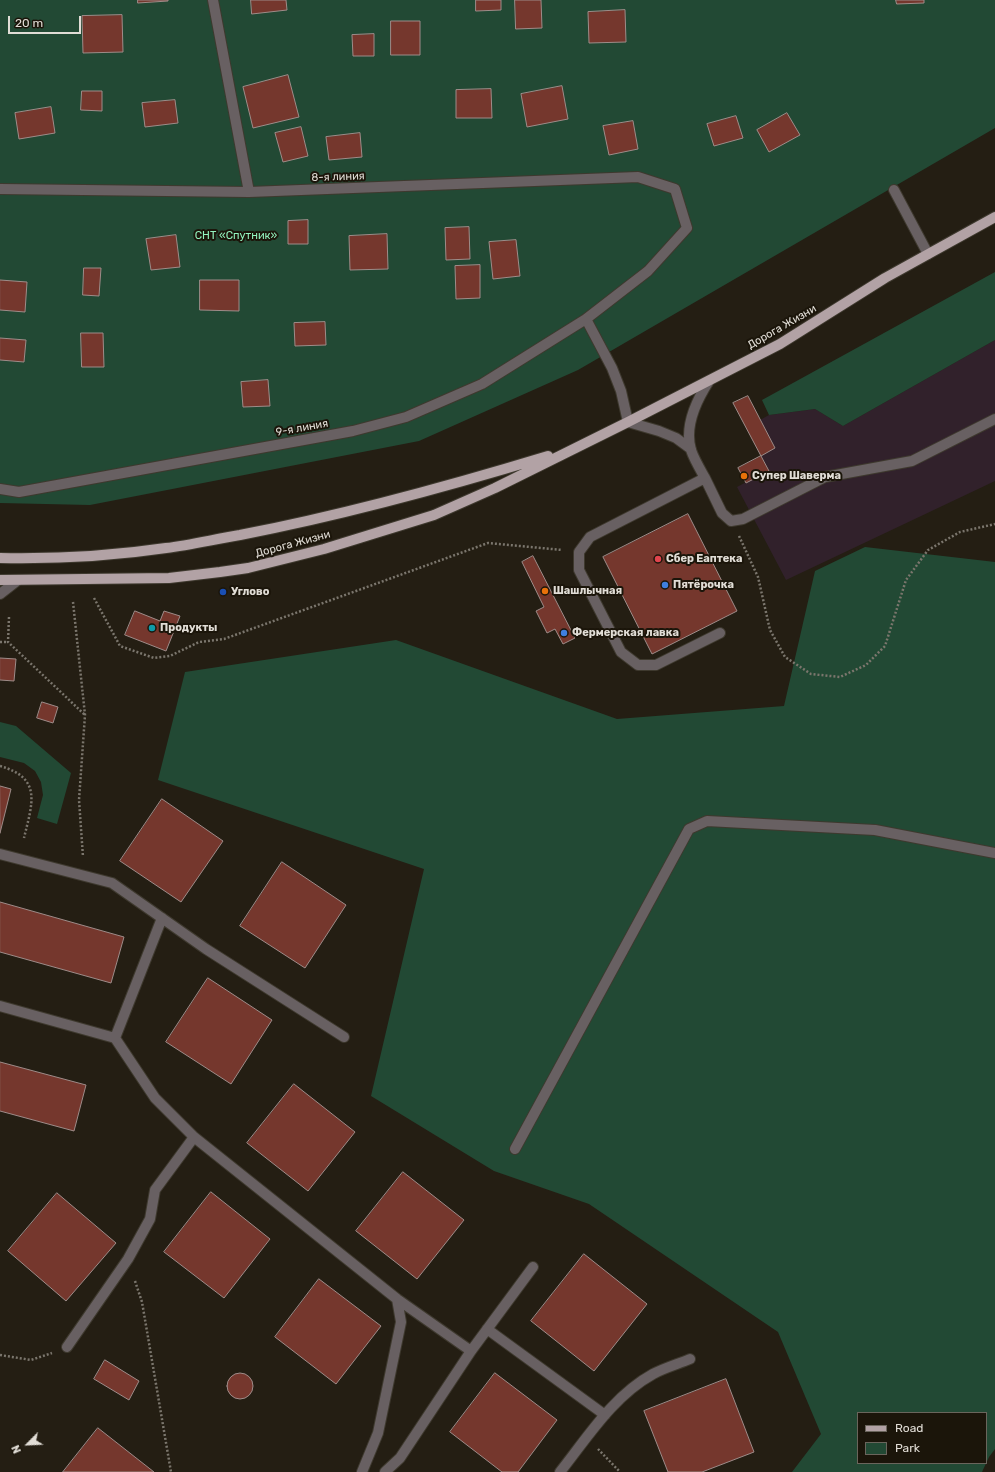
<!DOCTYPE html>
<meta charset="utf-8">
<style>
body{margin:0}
#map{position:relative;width:995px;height:1472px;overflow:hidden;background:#241e13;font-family:Rubik,sans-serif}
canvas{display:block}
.legend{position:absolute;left:857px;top:1412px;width:130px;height:52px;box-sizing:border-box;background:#1b150a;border:1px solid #6a655c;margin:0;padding:5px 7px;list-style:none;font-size:12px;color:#e1ddd6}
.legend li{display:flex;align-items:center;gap:8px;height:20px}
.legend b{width:20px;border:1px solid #6a655c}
.north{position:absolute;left:8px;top:1424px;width:40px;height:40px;-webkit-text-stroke:3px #1b150a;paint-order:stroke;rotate:246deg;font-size:11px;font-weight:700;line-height:16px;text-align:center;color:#e1ddd6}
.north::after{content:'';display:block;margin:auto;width:14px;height:18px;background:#e1ddd6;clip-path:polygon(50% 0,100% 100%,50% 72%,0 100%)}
.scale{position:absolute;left:8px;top:16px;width:73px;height:18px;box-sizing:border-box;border:2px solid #e1ddd6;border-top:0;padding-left:5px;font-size:12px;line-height:14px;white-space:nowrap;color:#e1ddd6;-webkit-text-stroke:3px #1b150a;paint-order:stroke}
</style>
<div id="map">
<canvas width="995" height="1472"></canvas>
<ul class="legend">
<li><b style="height:5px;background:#b2a2a5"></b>Road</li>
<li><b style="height:11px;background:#224934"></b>Park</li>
</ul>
<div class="north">N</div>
<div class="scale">20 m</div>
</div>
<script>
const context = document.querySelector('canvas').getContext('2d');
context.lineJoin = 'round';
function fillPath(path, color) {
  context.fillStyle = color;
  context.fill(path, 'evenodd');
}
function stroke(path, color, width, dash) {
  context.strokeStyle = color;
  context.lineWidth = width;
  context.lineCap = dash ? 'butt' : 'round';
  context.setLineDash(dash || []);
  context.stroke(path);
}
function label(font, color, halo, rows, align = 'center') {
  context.font = font + ' Rubik,sans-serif';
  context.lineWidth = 4;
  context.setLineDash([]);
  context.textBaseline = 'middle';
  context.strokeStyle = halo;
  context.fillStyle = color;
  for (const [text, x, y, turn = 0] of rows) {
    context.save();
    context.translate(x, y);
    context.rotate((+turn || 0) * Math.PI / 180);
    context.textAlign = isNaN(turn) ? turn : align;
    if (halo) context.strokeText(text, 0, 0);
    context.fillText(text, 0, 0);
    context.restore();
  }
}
fillPath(new Path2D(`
 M995 340V481L786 580 737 487 769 470 761 456 775 448 760 420 769 415 815 409 843 426Z`), '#31212b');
fillPath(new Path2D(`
 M0 0H995V128L578 370 419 441 90 505 0 503Z
 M995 272V340L843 426 815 409 769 415 762 400Z
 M865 547 995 562V1449L989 1457 982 1472H792L821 1434 778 1332 589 1204 494 1171 371 1096 424 869 158 780 185 672 396 640 617 719 784 706 815 571ZM858 1413H986V1463H858Z
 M0 722 16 726 71 773 57 824 37 818 43 795 41 782 35 771 24 763 0 757Z`), '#224934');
const building = new Path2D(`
 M138 0H168V1L138 3Z
 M251 0H286L287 10 252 14Z
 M476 0H501V10L476 11Z
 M515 0H541L542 28 516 29Z
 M896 0H924V3L897 4Z
 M625 10 626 42 589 43 588 12Z
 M122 15 123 52 83 53 82 16Z
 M391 21H420V55H391Z
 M374 34V56H353L352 35Z
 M288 75 299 117 253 128 243 87Z
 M562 86 568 119 527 127 521 94Z
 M491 89 492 118H456V90Z
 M82 91H102V111L81 110Z
 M175 100 178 123 145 127 142 103Z
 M51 107 55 133 19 139 15 113Z
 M787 113 800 135 769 152 757 130Z
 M736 116 743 138 714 146 707 124Z
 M633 121 638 149 609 155 603 126Z
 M301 127 308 156 283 162 275 133Z
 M360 133 362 157 329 160 326 137Z
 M308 220V244H288V221Z
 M469 227 470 259 446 260 445 228Z
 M387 234 388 269 350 270 349 236Z
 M176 235 180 267 151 270 146 239Z
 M516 240 520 276 493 279 489 242Z
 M480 265V298L456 299 455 266Z
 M84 268H101L99 296 83 295Z
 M0 280 27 282 25 312 0 310Z
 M200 280H239V311L200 310Z
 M325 322 326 345 295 346 294 323Z
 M81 333H103L104 367H82Z
 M0 338 26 340 24 362 0 360Z
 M268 380 270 406 243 407 241 382Z
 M748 396 775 448 761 456 733 403Z
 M761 456 769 471 746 483 738 468Z
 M688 514 737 611 652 654 603 557Z
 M533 556 575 638 563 644 555 629 547 633 536 611 544 607 522 562Z
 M135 611 160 621 164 611 180 616 166 651 125 635Z
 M0 658 16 659 14 681 0 680Z
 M42 702 58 707 53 723 37 718Z
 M0 786 11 789 0 833Z
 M162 799 223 841 181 902 120 861Z
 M282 862 346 905 305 968 240 926Z
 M0 902 124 937 111 983 0 952Z
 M208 978 272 1020 231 1084 166 1042Z
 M0 1062 86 1085 74 1131 0 1111Z
 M294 1084 355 1132 308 1191 247 1143Z
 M403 1172 464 1220 417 1279 356 1231Z
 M211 1192 270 1239 224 1298 164 1252Z
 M57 1193 116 1243 66 1301 8 1251Z
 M584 1254 647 1304 594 1371 531 1321Z
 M319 1279 381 1326 336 1384 275 1337Z
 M105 1360 139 1381 129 1400 94 1379Z
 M495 1373 557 1420 518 1472H502L450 1432Z
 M227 1386a13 13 0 1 1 26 0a13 13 0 1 1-26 0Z
 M726 1379 754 1452 702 1472H668L644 1411Z
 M98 1428 154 1472H63Z`);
fillPath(building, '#75372d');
stroke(building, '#9e8c89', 1);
const minor = new Path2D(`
 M213 0 249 192
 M0 189 249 192 638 177 675 189 687 228 648 271 586 319 612 368 621 391 628 422 659 431 676 438 691 449
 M894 190 928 254
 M709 381C696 401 684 426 691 450 694 459 700 469 705 478L590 537 579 552V570L621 652 638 665H656L720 633
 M705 478 722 513 731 521 743 519 825 477 912 461 995 419
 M0 489 19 492 353 431 406 417 482 384 586 319
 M0 594 18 580
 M0 854 112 883 206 949 344 1037
 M0 1006 115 1038 155 1098 194 1137 397 1299 471 1351
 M115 1038 162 918
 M515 1149 689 829 707 821 875 830 995 853
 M487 1329 605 1415
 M67 1347 128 1259 150 1219 155 1190 194 1137
 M362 1472 378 1433 401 1322 397 1299
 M385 1472 400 1458 471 1351 533 1267
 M560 1472C587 1438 613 1396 653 1374 664 1368 678 1364 690 1359`);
const major = new Path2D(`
 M0 558C54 559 112 556 166 548 191 545 215 539 240 535 344 515 446 487 548 456
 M0 580 169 578 220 572 248 568 324 549 434 515 495 488 628 422 780 344 885 278 995 217`);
stroke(minor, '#3e392e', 12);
stroke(major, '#3e392e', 12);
stroke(new Path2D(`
 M739 536 758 577 770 630 785 657 811 674 840 677 866 665 885 646 906 580 928 550 960 532 995 524
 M94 598 120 646 154 658 170 656 199 642 224 639 488 543 562 550
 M73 602 85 715 79 800 83 857
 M9 617 8 642 85 715
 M0 642H8
 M0 766C43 778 32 804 24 838
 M135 1281 142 1302 171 1472
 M0 1355 31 1360 52 1353
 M598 1449 620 1472`), '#7b766d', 2.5, [2, 2]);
stroke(minor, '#686062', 10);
stroke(major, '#b2a2a5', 10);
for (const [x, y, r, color] of [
 [744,476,4,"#e8710a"],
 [658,559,4,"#e0444e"],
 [665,585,4,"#3f7fe0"],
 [545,591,4,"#e8710a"],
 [223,592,4,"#1a4fb4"],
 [152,628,4,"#0f9aa8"],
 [564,633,4,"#3f7fe0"]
]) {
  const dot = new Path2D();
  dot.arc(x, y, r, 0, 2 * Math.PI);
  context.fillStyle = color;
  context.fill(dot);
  stroke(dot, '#1b150a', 1.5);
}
label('11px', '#e1ddd6', '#1b150a', [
 ["8-я линия",338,177,-2],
 ["Дорога Жизни",782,327,-30],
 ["9-я линия",302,428,-10],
 ["Дорога Жизни",293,544,-15]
]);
label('11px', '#92f4bf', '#1b150a', [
 ["СНТ «Спутник»",236,236]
]);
label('bold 11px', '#e1ddd6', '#1b150a', [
 ["Супер Шаверма",752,476],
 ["Сбер Еаптека",666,559],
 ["Пятёрочка",673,585],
 ["Шашлычная",553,591],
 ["Углово",231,592],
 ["Продукты",160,628],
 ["Фермерская лавка",572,633]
], 'left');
</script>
